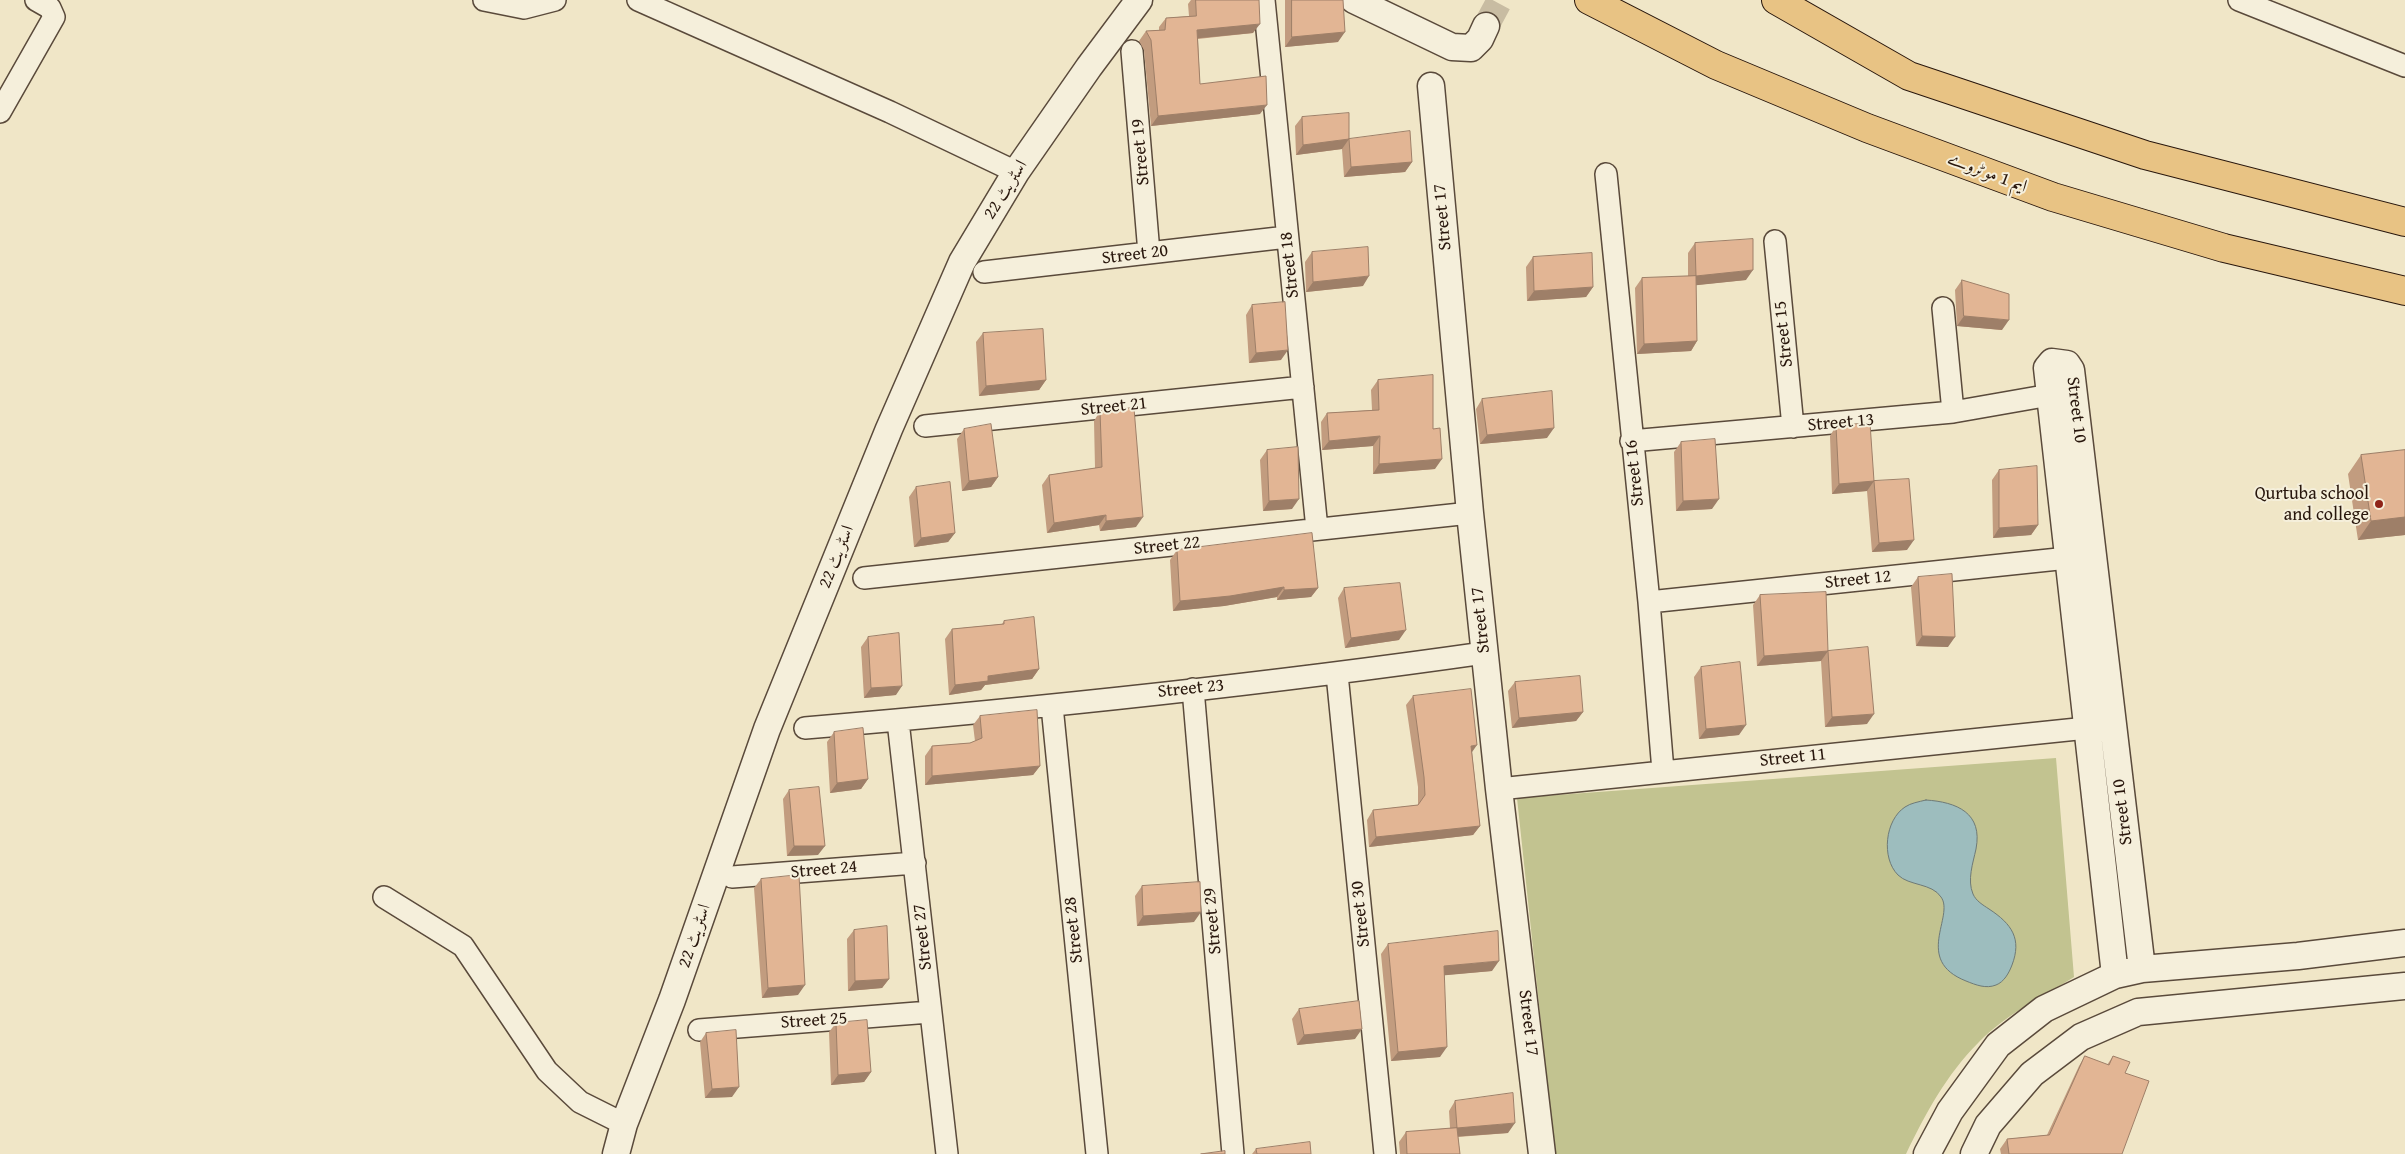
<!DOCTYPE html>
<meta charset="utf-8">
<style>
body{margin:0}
canvas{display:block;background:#f0e6c7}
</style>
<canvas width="2405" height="1154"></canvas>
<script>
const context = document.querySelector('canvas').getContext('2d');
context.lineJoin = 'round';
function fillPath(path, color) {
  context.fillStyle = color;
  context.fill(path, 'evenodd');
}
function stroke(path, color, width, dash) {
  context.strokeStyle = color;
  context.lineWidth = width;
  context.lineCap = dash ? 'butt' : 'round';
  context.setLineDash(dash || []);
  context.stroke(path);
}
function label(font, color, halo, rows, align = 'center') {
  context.font = font + ' "Gentium Book Plus",Amiri,serif';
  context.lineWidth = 4;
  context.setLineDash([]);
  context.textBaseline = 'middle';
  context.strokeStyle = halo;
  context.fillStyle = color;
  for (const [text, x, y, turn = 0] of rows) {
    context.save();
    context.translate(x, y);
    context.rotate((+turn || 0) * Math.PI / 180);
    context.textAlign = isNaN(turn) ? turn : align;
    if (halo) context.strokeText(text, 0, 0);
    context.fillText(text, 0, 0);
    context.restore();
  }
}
fillPath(new Path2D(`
 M2056 758 2074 977C2042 997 2005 1015 1979 1042 1946 1075 1926 1113 1906 1154H1555L1517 798Z`), '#c2c390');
const water = new Path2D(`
 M1926 800C1957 802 1983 813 1976 849 1973 863 1967 880 1973 894 1976 901 1983 905 1989 909 2012 924 2022 939 2012 965 2009 973 2004 982 1996 985 1986 989 1976 985 1966 981 1913 960 1955 916 1941 897 1932 883 1909 886 1898 875 1881 858 1885 820 1905 807 1911 803 1918 802 1926 800Z`);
fillPath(water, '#9dbdbe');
stroke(water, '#6e7a77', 1);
stroke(new Path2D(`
 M1486 26 1500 0`), '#c8bca2', 26, [26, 13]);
const minor = new Path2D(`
 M484 0 524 8 555 0
 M638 0 890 112 1016 172
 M1264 0 1317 529
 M2239 0 2405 66
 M1132 51 1149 253
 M0 112 54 17 50 8 36 0
 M1606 174 1649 602 1663 771
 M1775 241 1793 427
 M984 272 1287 237
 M1943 308 1953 412
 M925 426 1303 387
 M1631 441 1953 412 2050 395
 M864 578 1470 513
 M1649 602 2068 558
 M1337 674 1385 1154
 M1193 689 1233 1154
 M1052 706 1097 1154
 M898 721 947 1154
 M805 728C1032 709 1259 685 1484 653
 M1499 789 2087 728
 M732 877 915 863
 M384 897 463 946 547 1071 580 1102 624 1124
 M699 1030 930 1012`);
const tertiary = new Path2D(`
 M1354 0 1452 47 1471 48 1480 39 1486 26
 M1431 86 1470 513 1499 789 1542 1154
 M2115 975 2047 368 2052 362 2067 364 2071 370 2142 969
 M616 1154 624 1124 672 1000 767 729 889 429 962 262 1016 172 1089 67 1139 0
 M1927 1154 1950 1111 1998 1045 2044 1009 2115 975 2142 969 2298 956 2405 943
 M1974 1154 1988 1125 2032 1074 2081 1037 2138 1012 2405 986`);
const motorway = new Path2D(`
 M1589 0 1716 65 1867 128 2053 197 2224 248 2405 291
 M1776 0 1909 76 2145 155 2405 222`);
stroke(minor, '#5a4a3b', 24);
stroke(tertiary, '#5a4a3b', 29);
stroke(motorway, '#28160c', 30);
stroke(minor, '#f5efdb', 21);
stroke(tertiary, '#f5efdb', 26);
stroke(motorway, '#e8c384', 28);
fillPath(new Path2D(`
 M1191 0H1259L1253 33 1198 39 1200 84 1260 114 1151 126 1144 50 1139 41 1146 31 1159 30V27L1166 18 1189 16 1188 4Z
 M1285 0H1343L1338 42 1285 47Z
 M1302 117 1349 139 1412 162 1405 172 1344 177 1342 149 1296 155 1295 126Z
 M1695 243 1746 280 1696 285 1697 341 1691 351 1637 354 1635 288 1642 278 1688 276V253Z
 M1312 252 1363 286 1306 292 1305 262Z
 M1533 257 1593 287 1586 297 1527 301 1526 267Z
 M1962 280 2002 330 1957 326 1955 290Z
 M1252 305 1281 360 1249 363 1246 315Z
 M983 333 1046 380 1039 390 979 396 976 342Z
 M1378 380 1433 429 1435 469 1373 474V446L1322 450 1321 422 1327 413 1372 410 1371 390Z
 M1482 399 1547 438 1480 444 1476 409Z
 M1100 411 1136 527 1100 531 1099 525 1047 533 1042 485 1049 475 1095 468 1094 421Z
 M1836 426 1874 481 1907 550 1872 552 1867 491 1832 494 1830 436Z
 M964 429 998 477 991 487 962 491 957 439Z
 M1681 442 1712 509 1676 511 1674 452Z
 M1267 450 1292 509 1263 511 1260 460Z
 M2405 450V535L2358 540 2348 474 2361 455Z
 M1999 470 2038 525 2031 535 1993 538 1992 480Z
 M916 487 955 533 948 542 914 547 909 497Z
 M1177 550 1318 588 1311 597 1277 600V597L1224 606 1173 611 1170 560Z
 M1918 577 1948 647 1916 646 1911 587Z
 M1344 588 1399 640 1345 648 1338 598Z
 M1760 595 1828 651 1867 724 1825 727 1821 661 1757 666 1753 605Z
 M1004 621 1039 669 1032 679 985 685 981 690 949 695 945 639 952 629 1002 624Z
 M868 637 896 695 864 698 861 647Z
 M1701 667 1739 735 1699 739 1694 677Z
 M1515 682 1583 712 1576 721 1512 728 1508 691Z
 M1413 696 1472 752 1480 826 1473 835 1369 847 1367 820 1373 810 1418 805V787L1406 705Z
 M980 716 1040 766 1033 775 925 785V756L932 746 970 743 975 741 973 725Z
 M834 732 868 779 861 789 830 793 827 742Z
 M789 790 818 855 787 856 783 799Z
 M761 879 798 995 762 998 754 888Z
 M1142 886 1194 922 1137 926 1135 896Z
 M854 930 889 979 882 988 848 991 847 939Z
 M1388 944 1492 971 1444 975 1440 1057 1391 1061 1381 954Z
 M1299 1009 1355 1039 1297 1045 1292 1019Z
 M836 1023 871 1072 864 1082 831 1085 829 1032Z
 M706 1033 732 1097 705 1098 700 1042Z
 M2085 1056 2107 1065 2113 1056 2125 1073 2122 1154H2001L2000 1149 2007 1139 2047 1135 2079 1066Z
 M1455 1101 1508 1133 1458 1137 1460 1154H1400L1399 1142 1406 1132 1450 1128 1449 1111Z
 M1256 1149 1311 1154H1252Z`), '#c29c7f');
fillPath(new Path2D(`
 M1260 24 1253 33 1190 39 1197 30Z
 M1345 32 1338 42 1285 47 1292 37Z
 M1267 105 1260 114 1151 126 1158 116Z
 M1349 139 1342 149 1296 155 1303 145Z
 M1412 162 1405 172 1344 177 1351 167Z
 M1753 270 1746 280 1689 286 1696 276Z
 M1369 276 1363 286 1306 292 1313 282Z
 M1593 287 1586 297 1527 301 1534 291Z
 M1964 316 2009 320 2002 330 1957 326Z
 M1697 341 1691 351 1637 354 1644 344Z
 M1288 350 1281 360 1249 363 1256 353Z
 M1046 380 1039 390 979 396 986 386Z
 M1554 428 1547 438 1480 444 1487 435Z
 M1380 436 1373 446 1322 450 1329 441Z
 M1442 459 1435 469 1373 474 1379 464Z
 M998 477 991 487 962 491 969 481Z
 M1874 481 1867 491 1832 494 1839 484Z
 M1299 499 1292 509 1263 511 1269 501Z
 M1719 499 1712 509 1676 511 1683 501Z
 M1106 515 1099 525 1047 533 1054 523Z
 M1143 517 1136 527 1100 531 1106 521Z
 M2405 517V535L2358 540 2371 521Z
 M2038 525 2031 535 1993 538 1999 528Z
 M955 533 948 542 914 547 921 538Z
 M1914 540 1907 550 1872 552 1879 543Z
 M1284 587 1277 597 1224 606 1173 611 1180 601Z
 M1318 588 1311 597 1277 600 1284 590Z
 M1406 630 1399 640 1345 648 1351 638Z
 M1922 636 1955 637 1948 647 1916 646Z
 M1828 651 1821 661 1757 666 1764 656Z
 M1039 669 1032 679 985 685 981 690 949 695 955 685 988 676Z
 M902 686 896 695 864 698 871 688Z
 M1583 712 1576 721 1512 728 1519 718Z
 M1874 714 1867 724 1825 727 1832 717Z
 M1746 725 1739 735 1699 739 1706 729Z
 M1477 745 1470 755 1471 746Z
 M1040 766 1033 775 925 785 932 776Z
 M868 779 861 789 830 793 837 783Z
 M1480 826 1473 835 1369 847 1376 837Z
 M794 846H825L818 855 787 856Z
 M1201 912 1194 922 1137 926 1143 916Z
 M1499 961 1492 971 1437 976 1444 966Z
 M889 979 882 988 848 991 855 981Z
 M805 985 798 995 762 998 768 988Z
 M1362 1029 1355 1039 1297 1045 1304 1035Z
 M1447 1047 1440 1057 1391 1061 1398 1052Z
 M871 1072 864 1082 831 1085 838 1075Z
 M739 1087 732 1097 705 1098 712 1089Z
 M1515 1123 1508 1133 1451 1137 1457 1128Z`), '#9e7f68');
const building = new Path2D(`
 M1196 0H1259L1260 24 1197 30 1200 84 1266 76 1267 105 1158 116 1151 40 1146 31 1165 30 1166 18 1196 16Z
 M1292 0H1343L1345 32 1292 37Z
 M1349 113V139L1303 145 1302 117Z
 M1410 131 1412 162 1351 167 1349 139Z
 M1753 239V270L1696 276 1695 243Z
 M1368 247 1369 276 1313 282 1312 252Z
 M1592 253 1593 287 1534 291 1533 257Z
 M1696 276 1697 341 1644 344 1642 278Z
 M1962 280 2009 294V320L1964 316Z
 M1285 302 1288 350 1256 353 1252 305Z
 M1043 329 1046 380 986 386 983 333Z
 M1433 375V429L1440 428 1442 459 1379 464 1380 436 1329 441 1327 413 1379 410 1378 380Z
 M1552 391 1554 428 1487 435 1482 399Z
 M1134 408 1143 517 1106 521V515L1054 523 1049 475 1102 467 1100 411Z
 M1870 423 1874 481 1839 484 1836 426Z
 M991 424 998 477 969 481 964 429Z
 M1715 439 1719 499 1683 501 1681 442Z
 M1298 447 1299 499 1269 501 1267 450Z
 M2405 450V517L2371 521 2361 455Z
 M2037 466 2038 525 1999 528V470Z
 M1909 479 1914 540 1879 543 1874 481Z
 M950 482 955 533 921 538 916 487Z
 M1312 533 1318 588 1284 590V587L1230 596 1180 601 1177 550Z
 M1952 574 1955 637 1922 636 1918 577Z
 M1400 583 1406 630 1351 638 1344 588Z
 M1826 592 1828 651 1764 656 1760 595Z
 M1034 617 1039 669 988 676V681L955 685 952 629 1004 624V621Z
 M899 633 902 686 871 688 868 637Z
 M1868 647 1874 714 1832 717 1828 651Z
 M1740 662 1746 725 1706 729 1701 667Z
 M1580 676 1583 712 1519 718 1515 682Z
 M1471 689 1477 745 1471 746 1480 826 1376 837 1373 810 1418 805 1425 795 1424 777 1413 696Z
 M1037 710 1040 766 932 776V746L970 743 982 738 980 716Z
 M863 728 868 779 837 783 834 732Z
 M819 787 825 846H794L789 790Z
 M799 875 805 985 768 988 761 879Z
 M1200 882 1201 912 1143 916 1142 886Z
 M887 926 889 979 855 981 854 930Z
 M1498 931 1499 961 1444 966 1447 1047 1398 1052 1388 944Z
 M1359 1001 1362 1029 1304 1035 1299 1009Z
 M867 1020 871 1072 838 1075 836 1023Z
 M736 1030 739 1087 712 1089 706 1033Z
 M2085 1056 2109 1065 2113 1056 2130 1062 2125 1073 2149 1081 2122 1154H2009L2007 1139 2049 1135Z
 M1513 1093 1515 1123 1457 1128 1455 1101Z
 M1457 1128 1460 1154H1407L1406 1132Z
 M1310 1142 1311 1154H1257L1256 1149Z
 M1225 1151V1154H1201Z`);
fillPath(building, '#e2b594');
stroke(building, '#9e7f68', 1);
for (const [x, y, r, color] of [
 [2379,504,5,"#8f2418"]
]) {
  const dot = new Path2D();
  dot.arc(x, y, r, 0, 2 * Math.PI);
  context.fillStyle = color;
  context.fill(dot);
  stroke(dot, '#f5efdb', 2);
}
label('18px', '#28160c', '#f5efdb', [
 ["Street 19",1141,152,-95],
 ["ایم 1 موٹروے",1987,173,21],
 ["اسٹریٹ 22",1006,190,-58],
 ["Street 17",1443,217,-95],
 ["Street 20",1135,255,-7],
 ["Street 18",1290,265,-96],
 ["Street 15",1784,334,-96],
 ["Street 21",1114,407,-6],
 ["Street 10",2076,410,83],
 ["Street 13",1841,423,-5],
 ["Street 16",1635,473,-96],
 ["Street 22",1167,546,-6],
 ["اسٹریٹ 22",837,557,-68],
 ["Street 12",1858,580,-6],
 ["Street 17",1481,620,-96],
 ["Street 23",1191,689,-6],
 ["Street 11",1793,758,-6],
 ["Street 10",2123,812,-97],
 ["Street 24",824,870,-5],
 ["Street 30",1361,914,-96],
 ["Street 29",1213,921,-95],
 ["Street 28",1074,930,-96],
 ["اسٹریٹ 22",695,936,-71],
 ["Street 27",923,937,-96],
 ["Street 25",814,1021,-4],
 ["Street 17",1528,1023,83]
]);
label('18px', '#28160c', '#f5efdb', [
 ["Qurtuba school",2369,494],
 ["and college",2369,515]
], 'right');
</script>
